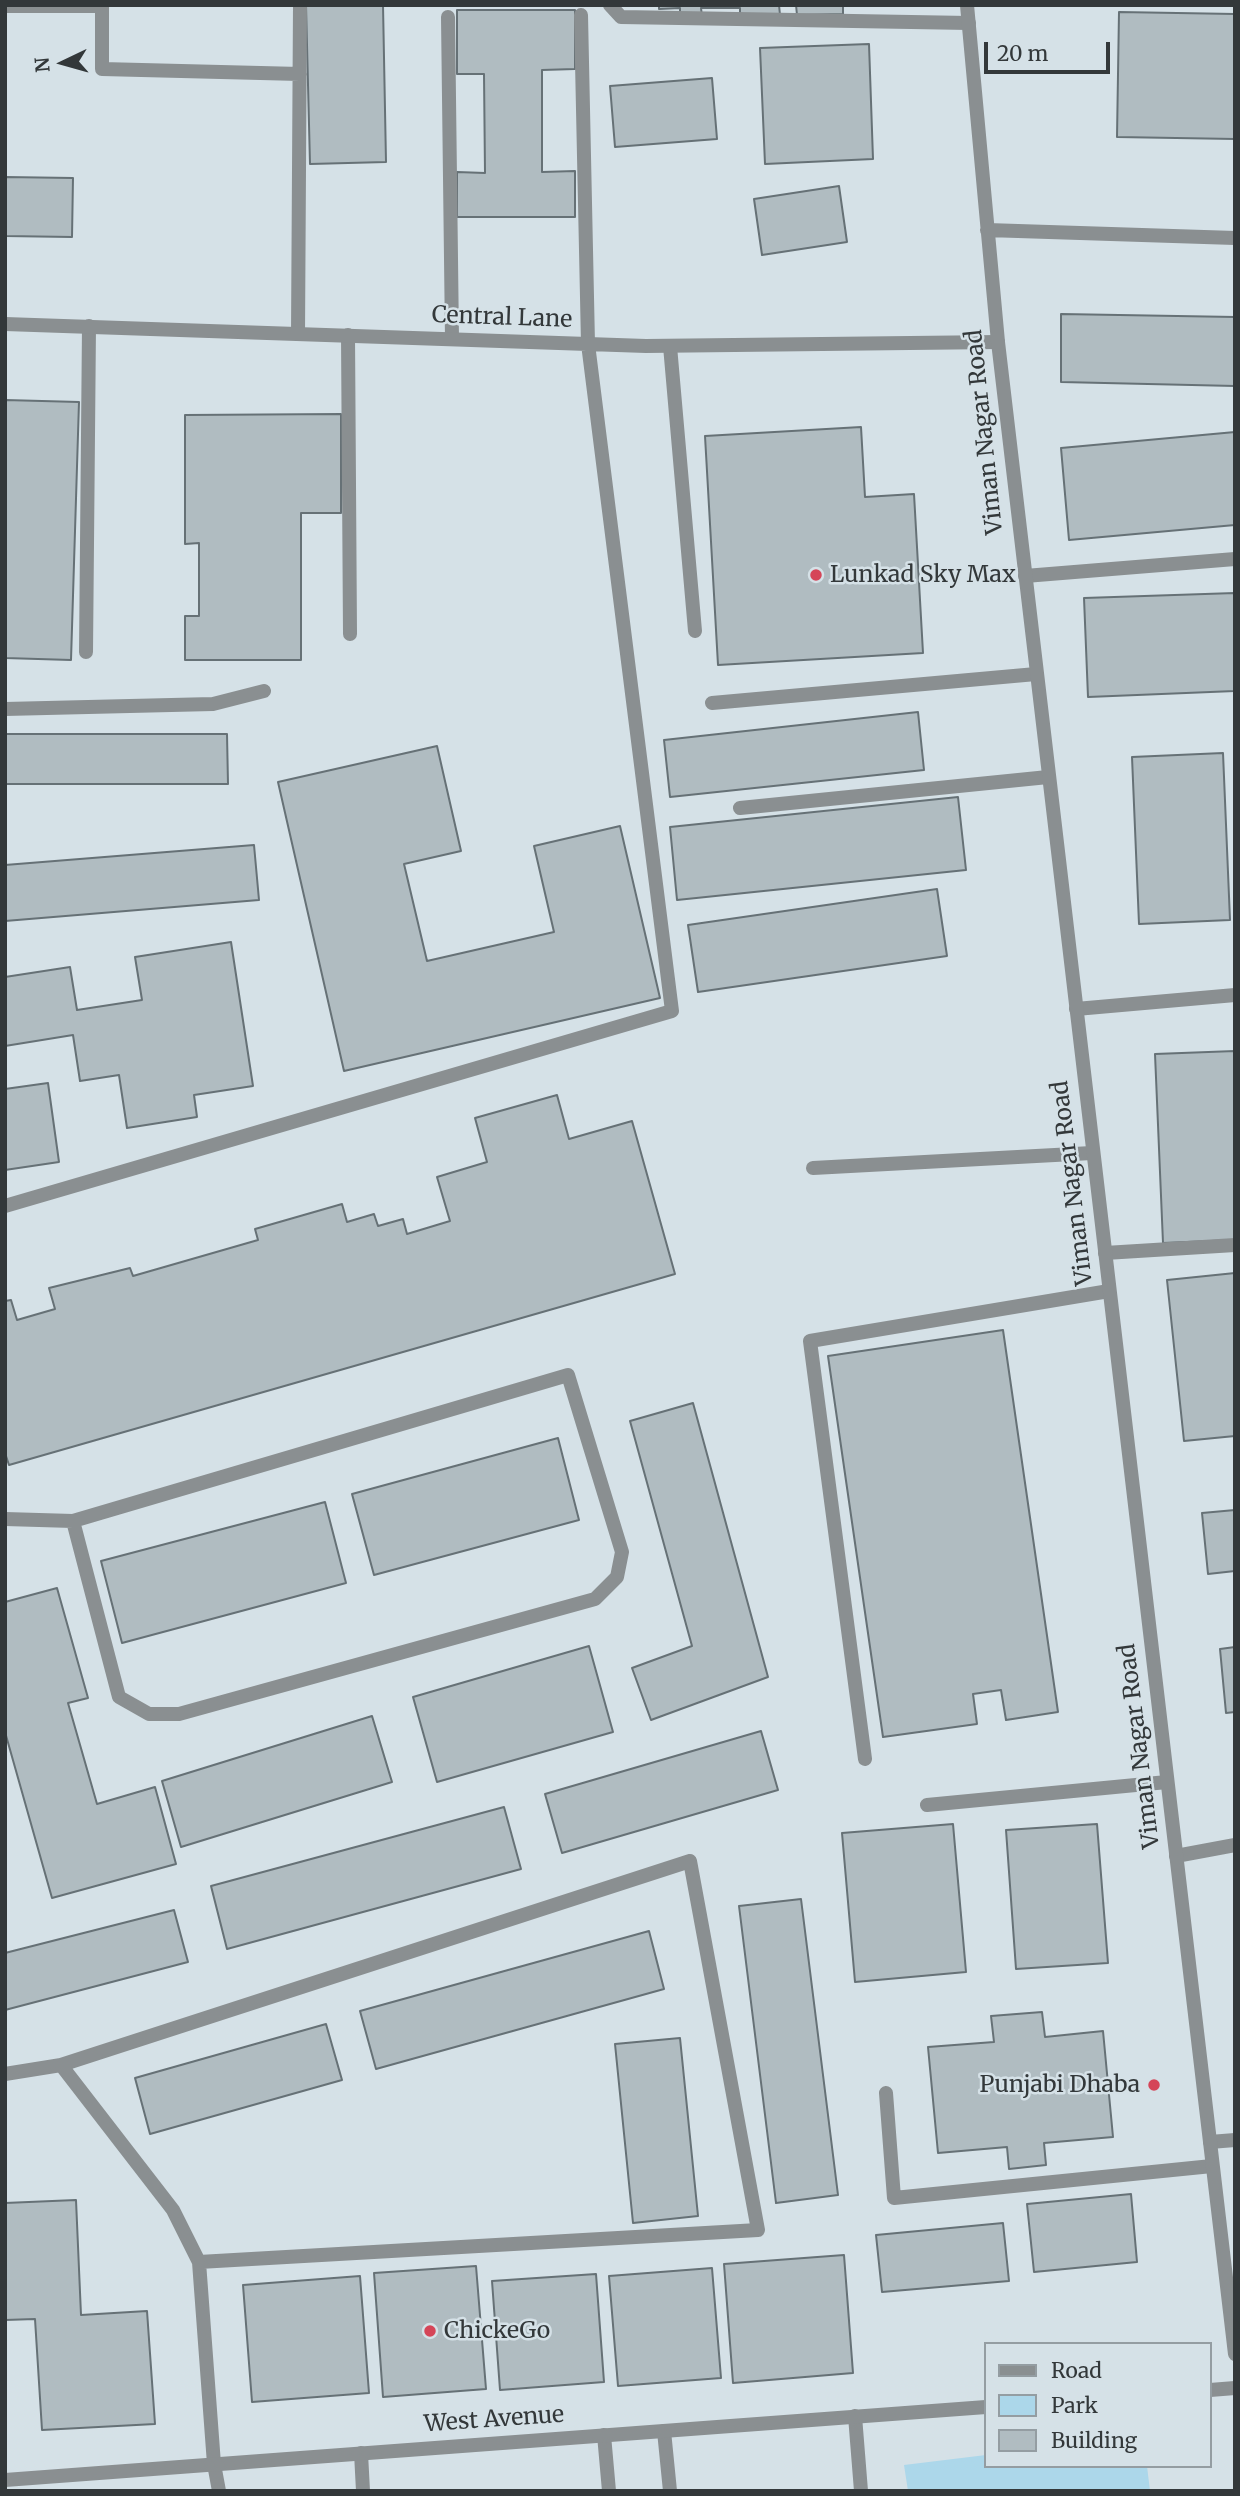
<!DOCTYPE html>
<style>
body{margin:0}
#map{position:relative;width:1240px;height:2496px;overflow:hidden;background:#d5e1e7;font-family:Merriweather,serif}
canvas{display:block}
.frame{position:absolute;inset:0;border:7px solid #33383a;pointer-events:none}
.legend{position:absolute;left:984px;top:2342px;width:228px;height:126px;box-sizing:border-box;background:#d5e1e7;border:2px solid #949da2;margin:0;padding:9px 12px;list-style:none;font-size:21px;color:#33383a}
.legend li{display:flex;align-items:center;gap:14px;height:35px}
.legend b{width:35px;border:2px solid #949da2}
.north{position:absolute;left:28px;top:28px;width:70px;height:70px;-webkit-text-stroke:5px #d5e1e7;paint-order:stroke;rotate:265deg;font-size:19px;font-weight:700;line-height:28px;text-align:center;color:#33383a}
.north::after{content:'';display:block;margin:auto;width:24px;height:32px;background:#33383a;clip-path:polygon(50% 0,100% 100%,50% 72%,0 100%)}
.scale{position:absolute;left:984px;top:42px;width:126px;height:32px;box-sizing:border-box;border:4px solid #33383a;border-top:0;padding-left:9px;font-size:21px;line-height:24px;white-space:nowrap;color:#33383a;-webkit-text-stroke:5px #d5e1e7;paint-order:stroke}
</style>
<div id="map">
<canvas width="1240" height="2496"></canvas>
<div class="frame"></div>
<ul class="legend">
<li><b style="height:9px;background:#8a8f91"></b>Road</li>
<li><b style="height:19px;background:#acd7ea"></b>Park</li>
<li><b style="height:19px;background:#b0bcc1"></b>Building</li>
</ul>
<div class="north">N</div>
<div class="scale">20 m</div>
</div>
<script>
const context = document.querySelector('canvas').getContext('2d');
context.lineJoin = 'round';
function fillPath(path, color) {
  context.fillStyle = color;
  context.fill(path, 'evenodd');
}
function stroke(path, color, width, dash) {
  context.strokeStyle = color;
  context.lineWidth = width;
  context.lineCap = dash ? 'butt' : 'round';
  context.setLineDash(dash || []);
  context.stroke(path);
}
function label(font, color, halo, rows, align = 'center') {
  context.font = font + ' Merriweather,serif';
  context.lineWidth = 5;
  context.setLineDash([]);
  context.textBaseline = 'middle';
  context.strokeStyle = halo;
  context.fillStyle = color;
  for (const [text, x, y, turn = 0] of rows) {
    context.save();
    context.translate(x, y);
    context.rotate((+turn || 0) * Math.PI / 180);
    context.textAlign = isNaN(turn) ? turn : align;
    if (halo) context.strokeText(text, 0, 0);
    context.fillText(text, 0, 0);
    context.restore();
  }
}
fillPath(new Path2D(`
 M986 2455V2466H1147L1150 2491H908L904 2465Z`), '#acd7ea');
const building = new Path2D(`
 M306 5H383L386 162 310 164Z
 M659 5H779L780 15 740 16V8H701L702 16 680 17V8L659 9Z
 M796 5H843V14L797 15Z
 M457 10H575V69L542 70V172L575 171V217H457V172L485 173 484 74H457Z
 M1119 12 1235 14V139L1117 137Z
 M869 44 873 159 765 164 760 48Z
 M712 78 717 139 615 147 610 86Z
 M5 177 73 178 72 237 5 236Z
 M839 186 847 242 762 255 754 199Z
 M1061 314 1235 317V386L1061 382Z
 M5 400 79 402 71 660 5 658Z
 M341 414V513H301V660H185V616H199V543L185 544V415Z
 M861 427 865 497 914 494 923 653 718 665 705 436Z
 M1235 432V525L1069 540 1061 448Z
 M1235 593V691L1088 697 1084 598Z
 M918 712 924 770 670 797 664 740Z
 M5 734H227L228 784H5Z
 M437 746 461 851 404 864 427 961 554 932 534 846 620 826 660 998 344 1071 278 782Z
 M1223 753 1230 920 1139 924 1132 757Z
 M958 797 966 870 677 900 670 827Z
 M254 845 259 900 5 921V865Z
 M937 889 947 956 698 992 688 925Z
 M231 942 253 1086 194 1095 197 1117 127 1128 119 1075 80 1081 73 1035 5 1046V977L70 967 77 1010 142 1000 135 957Z
 M1235 1051V1240L1163 1243 1155 1054Z
 M48 1083 59 1162 5 1170V1089Z
 M557 1095 569 1139 632 1121 675 1274 9 1465 5 1453V1301L11 1300 17 1320 55 1309 49 1288 130 1268 133 1276 258 1240 255 1229 342 1204 347 1222 374 1214 378 1226 403 1219 407 1234 450 1221 437 1177 487 1162 475 1118Z
 M1235 1273V1436L1184 1441 1167 1280Z
 M1003 1330 1058 1712 1006 1720 1001 1690 973 1694 977 1724 883 1737 828 1356Z
 M693 1403 768 1677 651 1720 632 1668 692 1646 630 1421Z
 M558 1438 579 1520 374 1575 352 1494Z
 M325 1502 346 1583 122 1643 101 1561Z
 M1235 1510V1571L1208 1574 1202 1513Z
 M57 1588 88 1698 68 1703 97 1804 155 1787 176 1864 52 1898 5 1732V1602Z
 M589 1646 613 1732 437 1782 413 1697Z
 M1235 1647V1712L1226 1713 1220 1649Z
 M372 1716 392 1782 181 1847 162 1781Z
 M761 1731 778 1790 562 1853 545 1794Z
 M504 1807 521 1869 227 1949 211 1886Z
 M953 1824 966 1972 855 1982 842 1833Z
 M1097 1824 1108 1963 1016 1969 1006 1830Z
 M801 1899 838 2195 776 2203 739 1906Z
 M174 1910 188 1962 5 2010V1953Z
 M649 1931 664 1989 376 2069 360 2011Z
 M1042 2012 1045 2037 1103 2031 1113 2137 1044 2143 1046 2165 1009 2169 1007 2147 938 2153 928 2047 994 2042 991 2016Z
 M326 2024 342 2080 150 2134 135 2078Z
 M680 2038 698 2216 633 2223 615 2044Z
 M1131 2194 1137 2262 1034 2272 1027 2204Z
 M76 2200 81 2315 147 2311 155 2424 42 2430 35 2319 5 2320V2203Z
 M1003 2223 1009 2281 882 2292 876 2235Z
 M844 2255 853 2373 733 2383 724 2264Z
 M476 2266 486 2389 383 2397 374 2273Z
 M712 2268 721 2378 618 2386 609 2276Z
 M596 2274 604 2382 500 2390 492 2281Z
 M360 2276 369 2393 252 2402 243 2285Z`);
fillPath(building, '#b0bcc1');
stroke(building, '#667176', 2);
stroke(new Path2D(`
 M5 6H102V69L300 74
 M581 15 588 344
 M448 17 452 339
 M298 334 300 5
 M348 335 350 634
 M670 346 695 631
 M1025 576 1235 559
 M86 652 89 326
 M5 709 213 704 264 691
 M740 808 1048 777
 M1076 1009 1235 995
 M813 1168 1092 1153
 M1105 1253 1235 1245
 M865 1759 810 1341 1109 1291
 M927 1805 1167 1782
 M1176 1856 1235 1845
 M5 2074 61 2065
 M1210 2142 1235 2140
 M199 2262 758 2230 690 1861 61 2065 173 2210 199 2262 214 2464 219 2491
 M855 2416 861 2491
 M664 2431 670 2491
 M604 2435 609 2491
 M361 2453 363 2491`), '#8a8f91', 14);
stroke(new Path2D(`
 M610 5 621 17 969 23
 M5 324 646 346 998 342
 M712 703 1036 674
 M5 1206 672 1011 588 344
 M5 1519 73 1521 568 1375 622 1552 617 1577 595 1599 179 1714H149L119 1697 73 1521
 M886 2093 894 2198 1212 2166`), '#8a8f91', 14);
stroke(new Path2D(`
 M967 5 998 342 1235 2354
 M987 230 1235 238
 M1210 2390 1235 2388
 M5 2480 986 2407`), '#8a8f91', 14);
for (const [x, y, r, color] of [
 [816,575,7,"#d54558"],
 [1154,2085,7,"#d54558"],
 [430,2331,7,"#d54558"]
]) {
  const dot = new Path2D();
  dot.arc(x, y, r, 0, 2 * Math.PI);
  context.fillStyle = color;
  context.fill(dot);
  stroke(dot, '#d5e1e7', 2.5);
}
label('23px', '#33383a', '#d5e1e7', [
 ["Central Lane",502,318,2],
 ["Viman Nagar Road",985,432,-96],
 ["Viman Nagar Road",1073,1183,-97],
 ["Viman Nagar Road",1140,1746,-97],
 ["West Avenue",494,2420,-4]
]);
label('23px', '#33383a', '#d5e1e7', [
 ["Lunkad Sky Max",830,575],
 ["Punjabi Dhaba",1140,2085,"right"],
 ["ChickeGo",444,2331]
], 'left');
</script>
